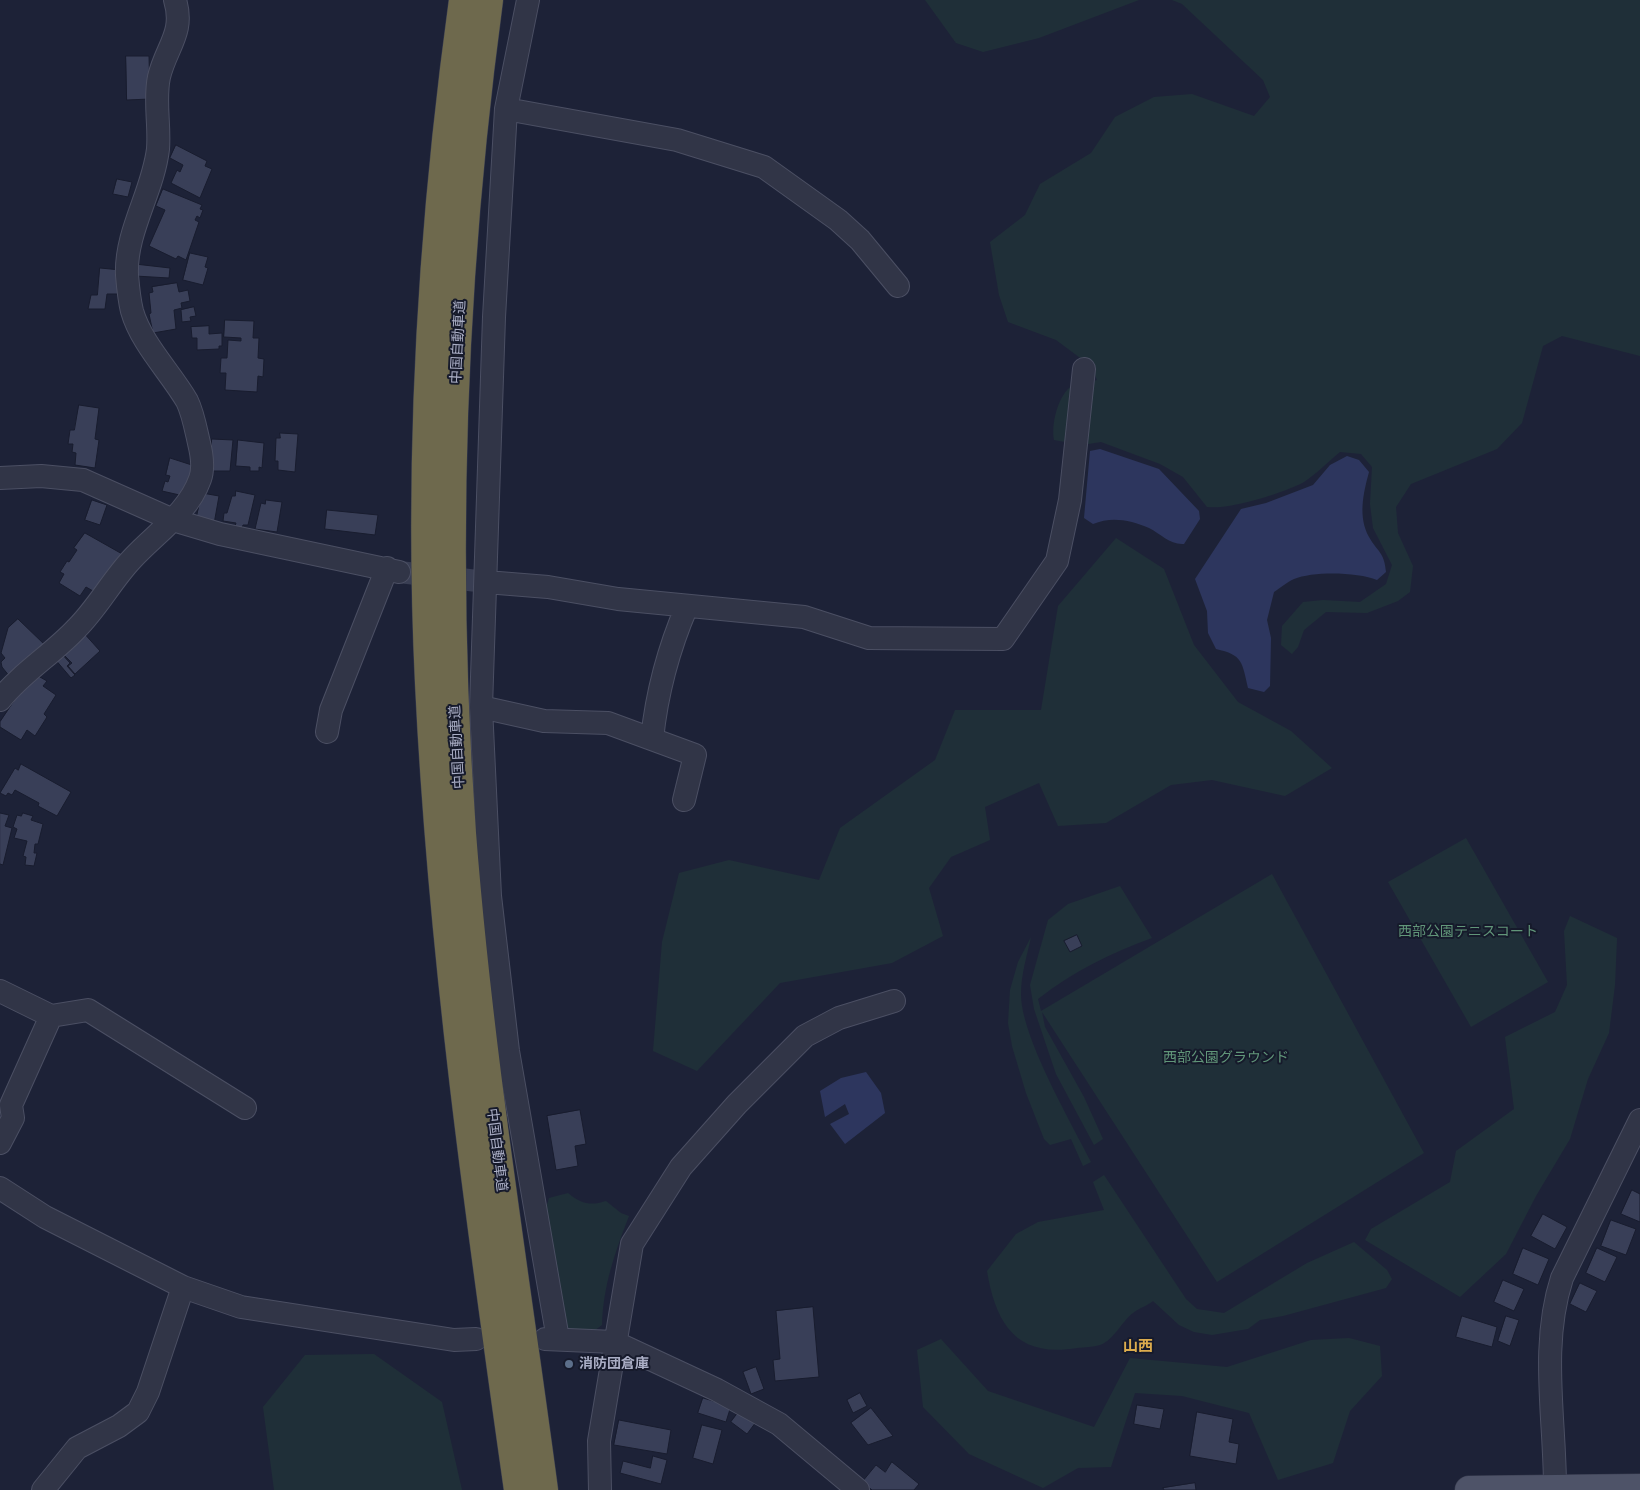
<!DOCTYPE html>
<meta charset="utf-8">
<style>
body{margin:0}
canvas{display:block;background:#1d2237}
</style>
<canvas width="1640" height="1490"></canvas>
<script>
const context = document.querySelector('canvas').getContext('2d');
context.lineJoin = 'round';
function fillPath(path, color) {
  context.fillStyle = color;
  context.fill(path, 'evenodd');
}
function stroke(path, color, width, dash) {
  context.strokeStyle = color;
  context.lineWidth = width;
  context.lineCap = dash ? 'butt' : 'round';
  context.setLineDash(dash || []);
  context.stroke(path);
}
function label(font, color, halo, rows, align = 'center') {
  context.font = font + ' "Golos Text","Noto Sans JP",sans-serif';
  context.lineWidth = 4;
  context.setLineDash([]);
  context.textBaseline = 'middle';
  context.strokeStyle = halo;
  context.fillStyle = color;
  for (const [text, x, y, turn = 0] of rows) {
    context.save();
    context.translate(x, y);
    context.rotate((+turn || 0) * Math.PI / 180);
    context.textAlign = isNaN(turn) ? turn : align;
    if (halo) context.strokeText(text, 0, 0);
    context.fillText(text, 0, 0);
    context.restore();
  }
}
fillPath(new Path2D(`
 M925 0H1139L1039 38 983 52 956 43Z
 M1172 0H1640V356L1562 336 1543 346 1522 423 1497 449 1411 484 1396 507 1398 533 1413 566 1410 592 1398 601 1367 613 1326 612 1304 630 1298 647 1292 654 1281 645 1282 626 1303 602 1323 600 1360 602 1386 584 1392 565 1373 528 1370 504 1372 467 1361 454 1340 452C1328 462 1316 474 1304 482 1284 493 1229 510 1207 507L1183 477 1160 464 1101 442 1082 445 1054 440C1051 424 1058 394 1073 385 1079 382 1090 382 1097 380L1091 366 1056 340 1008 322 999 295 990 242 1025 215 1040 184 1091 153 1115 117 1154 97 1192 94 1254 116 1270 97 1263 80 1182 4Z
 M1116 538 1164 569 1194 645 1238 702 1291 731 1332 768 1285 796 1212 780 1171 785 1106 823 1058 826 1039 783 985 807 990 840 951 857 929 888 943 936 892 963 780 983 697 1071 653 1051 662 942 679 873 729 860 819 880 840 828 935 760 955 710H1041L1058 606Z
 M1466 838 1548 982 1471 1027 1388 882Z
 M1272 874 1424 1153 1217 1282 1042 1012 1045 1027 1084 1097 1103 1139 1094 1145 1056 1074 1034 1009 1030 985 1048 920 1068 904 1120 886 1152 938C1111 953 1072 972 1038 999L1041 1011Z
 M1570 916 1617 938 1615 985 1609 1033 1588 1079 1570 1139 1536 1196 1506 1254 1460 1297 1365 1240 1371 1229 1450 1182 1456 1151 1514 1109 1505 1037 1555 1012 1567 985 1564 931Z
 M1031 937C1027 956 1021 974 1021 993 1020 1035 1071 1122 1091 1162L1083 1166 1071 1139 1050 1145 1044 1139 1026 1093 1012 1046 1008 1023 1010 990 1018 962Z
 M1104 1175 1186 1299 1197 1309 1224 1313 1307 1263 1354 1242 1387 1270 1392 1279 1386 1288 1283 1316 1260 1320 1248 1329 1212 1335 1194 1332 1179 1325 1153 1301C1147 1306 1139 1308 1133 1313 1122 1321 1114 1340 1100 1345 1093 1347 1084 1347 1077 1348 1017 1358 996 1325 987 1271L1016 1234 1038 1222 1104 1210 1093 1182Z
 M568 1193C581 1204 591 1206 606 1201L621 1213 629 1216C615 1252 603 1286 602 1325L594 1331 571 1332 564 1327 546 1208 549 1198Z
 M1349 1338 1380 1346 1382 1376 1350 1411 1333 1463 1278 1480 1249 1413 1182 1396 1135 1393 1111 1467 1078 1468 1043 1488 969 1454 923 1407 917 1350 941 1339 988 1391 1094 1427 1130 1358 1227 1367 1311 1340Z
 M374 1354 442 1402 462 1490H274L263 1407 305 1355Z`), '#1f2f38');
fillPath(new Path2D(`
 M1100 449 1159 469 1199 511 1200 519 1184 544C1170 545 1161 534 1149 528 1131 520 1111 516 1093 524L1084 518 1090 451Z
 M1347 456 1359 460 1369 472C1363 494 1358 517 1369 537 1378 553 1384 551 1386 572L1377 580C1358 572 1313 571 1294 579 1287 582 1280 588 1274 592L1267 620 1271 638 1270 686 1264 692 1248 688C1242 662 1243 655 1216 649L1208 633 1207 611 1195 579 1241 509 1266 503 1313 485 1330 465Z
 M866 1072 881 1093 885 1113 845 1144 830 1124 849 1114 845 1104 825 1117 820 1091 841 1078Z`), '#2d365e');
const building = new Path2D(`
 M126 56H149L150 99 127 100Z
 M176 145 207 161 205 166 212 169 200 198 171 183 177 170 180 172 183 165 170 158Z
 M117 179 132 182 128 197 113 194Z
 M163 189 202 205 200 209 203 210 200 218 197 216 195 220 199 222 186 260 178 256 176 259 149 246 165 210 156 206Z
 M190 253 208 257 205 267 208 268 203 285 183 280Z
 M135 264 170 268 169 278 135 276Z
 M100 268 121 270 120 294H107L105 309H88L91 295H97Z
 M177 283 179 292 188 290 190 301 181 303 182 308 174 310 176 329 153 333 149 314 151 313 149 293 153 292 152 287Z
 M194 307 196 316 190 317 191 321 182 322 181 310Z
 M225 320 254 321 253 338H259L258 358 264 359 263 377 258 376 257 392 225 390 226 373H220L221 358H227L228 340 241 341V338L224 337Z
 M209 326V334L222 333V346H219V349L197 350V338H192L191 327Z
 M79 405 99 408 95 439 99 440 95 468 75 465 76 453 72 452 73 444H68L70 430H74Z
 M280 433 298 434 295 472 278 470V461H275L276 438H280Z
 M212 439 233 440 230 471H210Z
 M238 440 264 443 262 468 259 467V471H250V467L236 466Z
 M170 458 195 466 184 496 162 491 165 481 168 482 170 476 166 475Z
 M236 491 255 495 248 525H243L242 528 235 526 236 523 223 521 224 513H227L232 496H235Z
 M202 493 219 496 214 524 196 520Z
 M92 500 107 505 100 525 85 520Z
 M266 500 282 502 277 532 255 529 261 503 265 504Z
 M327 510 378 515 375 535 325 529Z
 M85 533 124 555 93 591 86 587 80 596 59 583 64 574 60 572 67 561 69 562 77 550 74 548Z
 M18 619 45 645 10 677 2 667 1 662 5 658 1 653 8 628Z
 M82 631 100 651 75 674 68 666 72 663 63 654Z
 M60 652 70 663 67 666 75 675 71 678 54 658Z
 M33 673 47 681 43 686 56 695 44 714 47 717 35 736 27 730 21 740 0 727V722Z
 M21 764 71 792 57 816 38 806 39 803 15 790 12 795 8 793 6 796 0 793 15 768 18 770Z
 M0 813 9 815 5 826 12 828 3 865 0 864Z
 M23 813 33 816 31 820 43 824 38 844H35L34 853H37L34 866 25 865 26 857 23 856 27 841 14 838 17 829 13 827 17 815 21 816Z
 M1077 935 1082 946 1070 952 1064 941Z
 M580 1110 586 1144 575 1146 578 1166 556 1170 547 1116Z
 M1632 1190 1640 1194V1222L1621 1214Z
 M1543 1214 1567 1227 1555 1249 1531 1236Z
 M1611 1220 1636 1229 1626 1255 1601 1246Z
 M1523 1248 1549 1259 1538 1285 1513 1274Z
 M1597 1248 1617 1257 1605 1282 1586 1273Z
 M1503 1280 1524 1289 1514 1311 1494 1302Z
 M1580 1283 1597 1291 1586 1312 1570 1304Z
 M813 1307 819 1377 775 1381 773 1360 780 1359 776 1311Z
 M1462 1316 1497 1327 1492 1347 1456 1337Z
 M1506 1316 1519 1320 1510 1346 1498 1341Z
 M756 1367 764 1389 751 1394 743 1372Z
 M860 1393 867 1406 853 1413 847 1400Z
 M703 1398 731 1406 726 1422 698 1413Z
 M1137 1405 1164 1409 1160 1429 1134 1424Z
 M871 1408 893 1436 868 1445 851 1423Z
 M740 1410 756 1422 747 1434 731 1422Z
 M1197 1412 1233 1419 1229 1442 1239 1444 1236 1464 1190 1456Z
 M619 1420 671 1430 667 1454 614 1445Z
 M702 1425 722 1430 713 1464 693 1458Z
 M653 1456 667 1460 661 1484 620 1473 623 1461 650 1468Z
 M892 1462 919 1484 914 1490H872L862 1482 876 1465 885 1472Z
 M1195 1483 1196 1490H1164L1163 1488Z`);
fillPath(building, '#393f58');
stroke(building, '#181c2e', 1);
stroke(new Path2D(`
 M399 572 486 582`), '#393e53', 22, [22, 11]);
const minor = new Path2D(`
 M528 0 506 109 494 317 481 707 490 896 508 1051 558 1339
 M506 109 677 140 764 167 838 220 860 240 898 286
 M0 478 41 476 83 480 173 520 220 534 399 572
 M486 582 548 587 618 599 804 617 869 638 1003 639 1057 561 1070 500 1084 369
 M0 700C22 672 53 654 77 628 98 607 112 580 132 559 156 533 188 513 200 479 204 468 202 455 199 443 196 430 193 413 187 401 170 372 141 343 132 311 129 299 128 287 127 275 125 232 153 192 158 149 160 125 154 100 159 77 166 47 185 33 175 0
 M481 707 544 721 608 723 695 755 684 800
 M327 732 331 710 387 568
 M652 739C657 691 668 650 687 606
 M0 991 51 1016
 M0 1143 13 1118 11 1105 51 1016 88 1010 245 1108
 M0 1188 45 1217 183 1287 241 1307 454 1340 476 1339
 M545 1339 614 1342 717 1390 779 1424 858 1490
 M1555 1488C1555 1418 1540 1346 1562 1278L1640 1120
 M43 1490 77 1448 119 1426 138 1412 148 1392 183 1287
 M600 1490 599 1441 632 1244 681 1167 737 1104 805 1036 839 1018 894 1001`);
const major = new Path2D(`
 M1469 1490 1640 1488`);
const highway = new Path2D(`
 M463 0C432 225 418 456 429 683 442 954 480 1222 518 1490
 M489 0C452 275 442 556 462 833 479 1053 515 1272 544 1490`);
stroke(minor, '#4b4f63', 24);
stroke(major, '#3a3e51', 29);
stroke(highway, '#383c4f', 29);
stroke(minor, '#313547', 22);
stroke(major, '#4e5368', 28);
stroke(highway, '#6e694d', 28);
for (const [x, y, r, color] of [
 [569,1364,5,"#5c6f8a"]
]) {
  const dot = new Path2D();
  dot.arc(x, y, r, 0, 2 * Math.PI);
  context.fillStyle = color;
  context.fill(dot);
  stroke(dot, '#161a2b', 2);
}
label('14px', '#aaaec5', '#161a2b', [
 ["中国自動車道",458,342,-87],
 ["中国自動車道",457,747,-93],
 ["中国自動車道",497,1150,83]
]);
label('14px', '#619679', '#161a2b', [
 ["西部公園テニスコート",1468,932],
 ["西部公園グラウンド",1226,1058]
]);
label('bold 14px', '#aaaec5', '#161a2b', [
 ["消防団倉庫",579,1364]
], 'left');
label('bold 15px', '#dcac4e', '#161a2b', [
 ["山西",1138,1346]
]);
</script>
